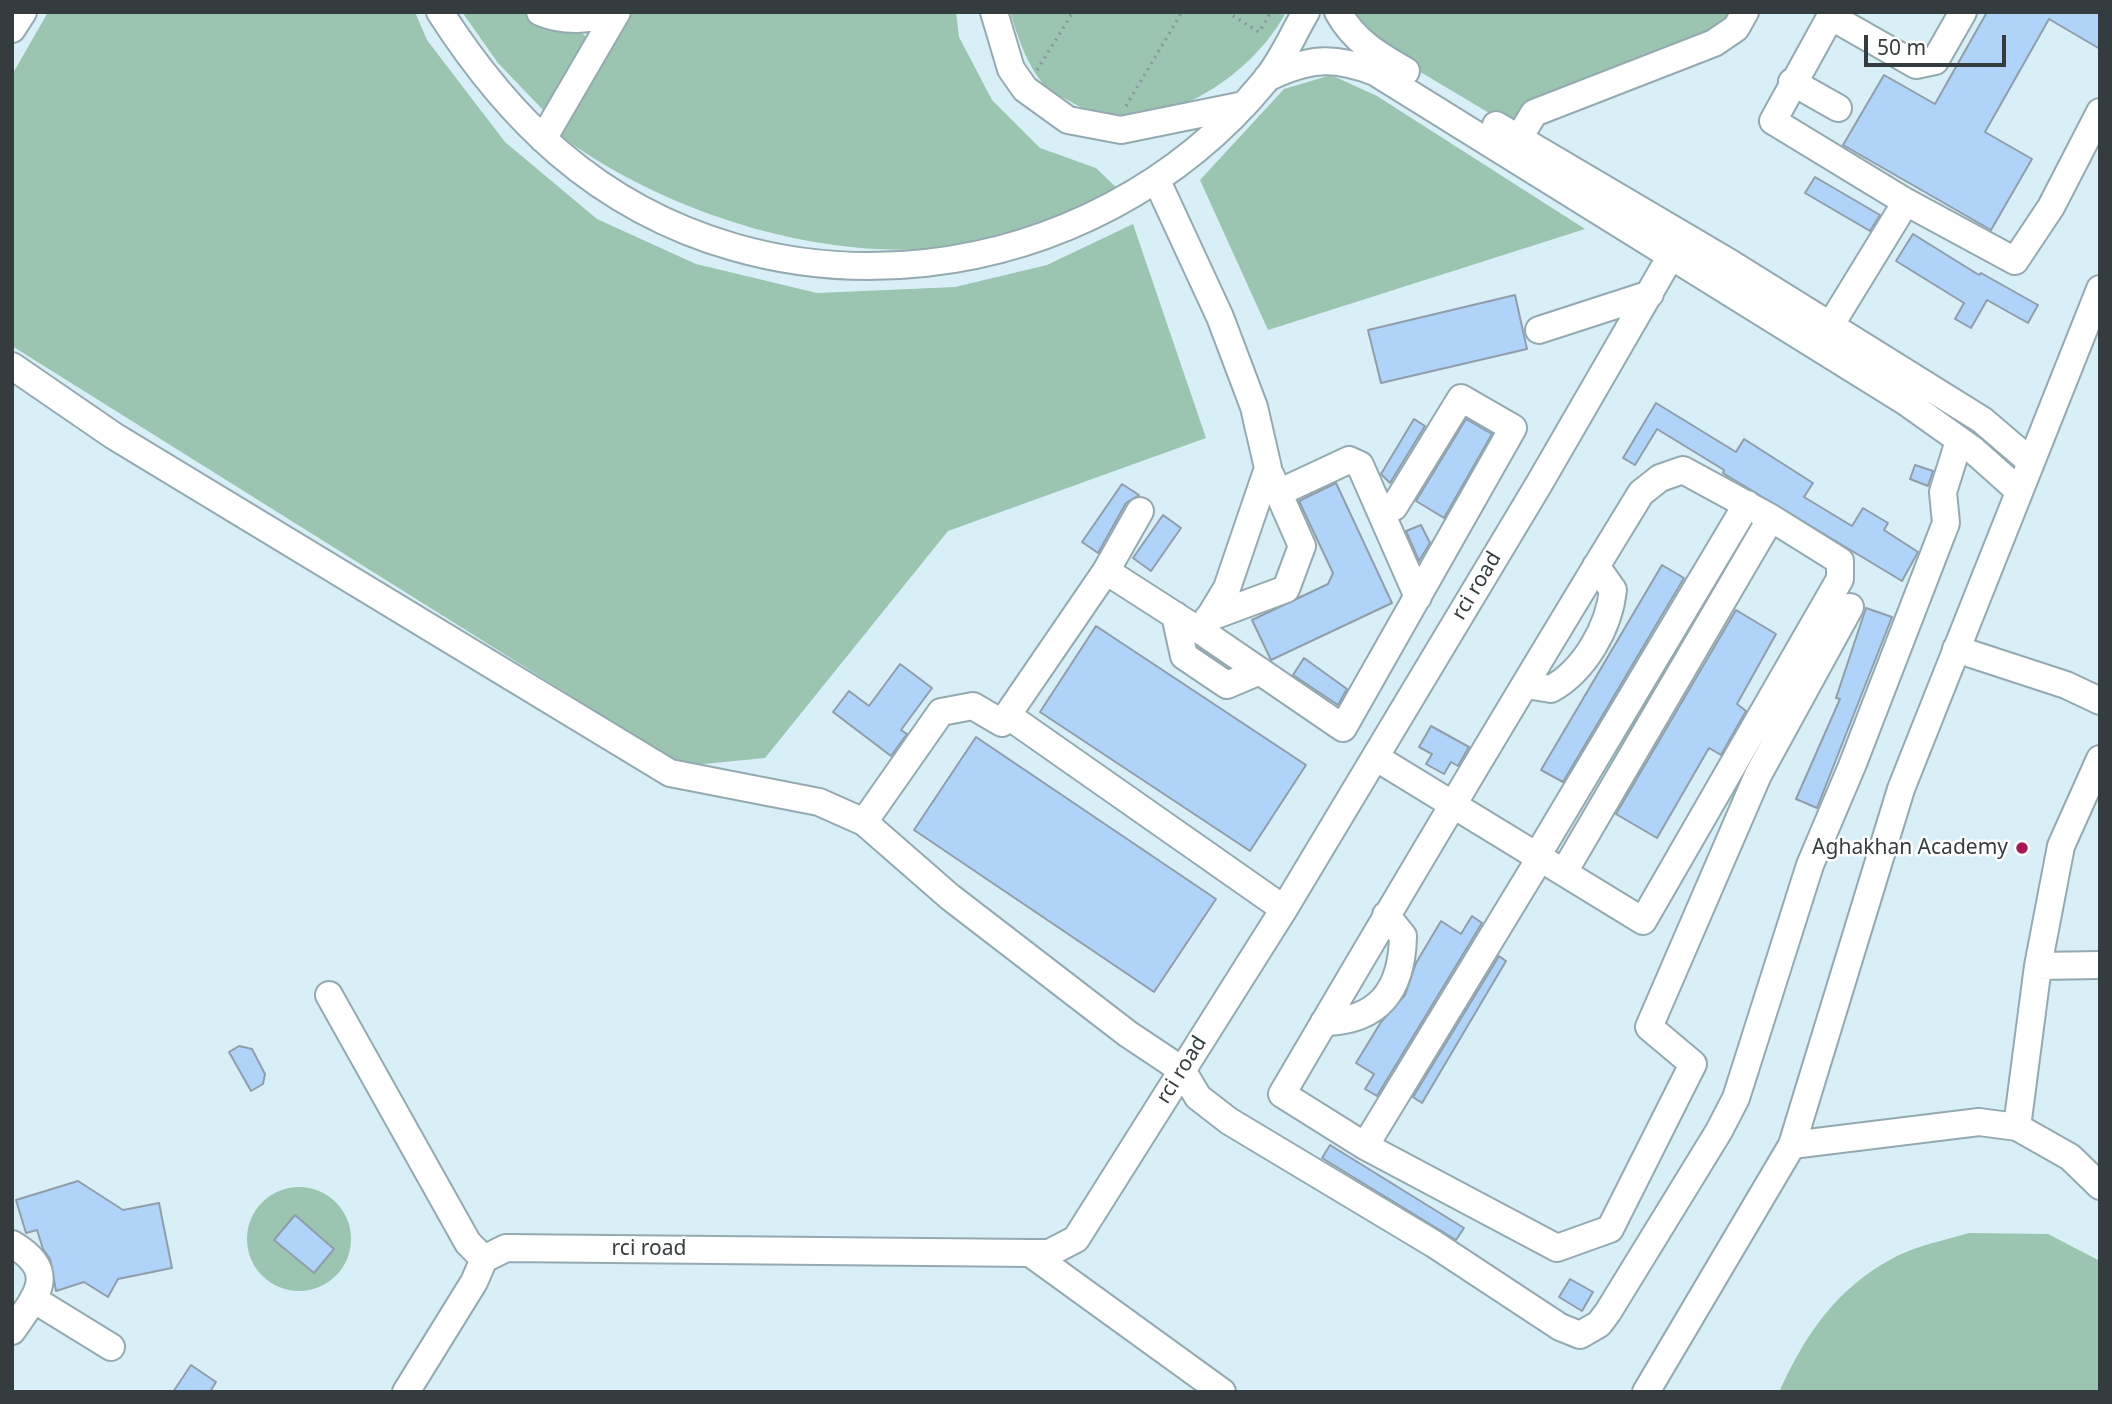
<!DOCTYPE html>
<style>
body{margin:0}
#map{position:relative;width:2112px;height:1404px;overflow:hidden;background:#d9eff7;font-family:"Noto Sans",sans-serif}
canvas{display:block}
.frame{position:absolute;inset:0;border:14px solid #343c3f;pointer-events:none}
.scale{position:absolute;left:1864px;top:35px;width:142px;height:32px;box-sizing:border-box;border:4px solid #343c3f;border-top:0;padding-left:9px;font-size:21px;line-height:24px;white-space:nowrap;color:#343c3f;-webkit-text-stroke:5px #fff;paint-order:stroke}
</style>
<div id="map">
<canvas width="2112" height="1404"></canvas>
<div class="frame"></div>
<div class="scale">50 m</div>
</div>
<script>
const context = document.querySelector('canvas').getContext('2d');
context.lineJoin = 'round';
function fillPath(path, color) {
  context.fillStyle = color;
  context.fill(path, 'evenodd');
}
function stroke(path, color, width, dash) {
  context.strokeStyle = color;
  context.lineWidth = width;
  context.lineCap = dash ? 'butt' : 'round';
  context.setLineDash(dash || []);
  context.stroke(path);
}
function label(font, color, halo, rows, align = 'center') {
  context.font = font + ' "Noto Sans",sans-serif';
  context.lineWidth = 5;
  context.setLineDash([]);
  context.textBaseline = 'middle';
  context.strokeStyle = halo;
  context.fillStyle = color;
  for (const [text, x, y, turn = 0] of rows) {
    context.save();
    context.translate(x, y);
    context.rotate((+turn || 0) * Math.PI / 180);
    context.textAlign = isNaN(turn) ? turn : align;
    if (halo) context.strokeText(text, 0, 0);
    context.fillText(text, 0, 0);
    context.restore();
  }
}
fillPath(new Path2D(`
 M48 12H415L427 40 505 142 597 219 696 264 817 293 955 287 1047 265 1133 224 1206 438 948 531 765 758 683 766 12 346V75Z
 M462 12H526L539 21 576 28 591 41 546 113 498 63Z
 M632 12H956L959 37 992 100 1040 148 1096 168 1120 191C1070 210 1017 236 964 245 829 266 666 214 558 134Z
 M1010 12H1286C1250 81 1146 147 1071 102 1063 97 1050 92 1044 85 1026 64 1018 37 1010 12Z
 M1345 12H1735L1730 22 1516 129 1365 39Z
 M1331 75 1377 96 1585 229 1268 330 1200 180 1284 89Z
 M247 1239a52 52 0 1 1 104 0a52 52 0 1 1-104 0Z
 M1969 1233 2048 1234 2100 1261V1392H1779C1806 1333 1837 1287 1897 1256 1919 1245 1946 1240 1969 1233Z`), '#9bc5b1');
const building = new Path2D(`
 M1987 12H2100V49L2049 19 1985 132 2032 159 1991 230 1843 145 1884 75 1935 104Z
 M1815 177 1880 215 1870 231 1805 193Z
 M1913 234 1979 275 1981 273 2038 305 2028 323 1987 300 1971 328 1955 319 1964 303 1896 261Z
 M1515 295 1527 349 1381 383 1368 330Z
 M1656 403 1736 452 1744 439 1813 483 1804 497 1852 526 1863 508 1888 523 1884 530 1918 552 1902 581 1731 478 1723 473 1724 470 1657 429 1635 465 1623 458Z
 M1414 419 1425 426 1390 483 1381 474Z
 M1466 419 1492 434 1444 518 1416 501Z
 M1915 465 1933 471 1928 486 1910 479Z
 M1336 483 1392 603 1271 660 1252 620 1328 584 1333 573 1299 501Z
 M1122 484 1139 495 1126 503 1098 553 1082 542Z
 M1163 515 1181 528 1151 571 1133 558Z
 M1421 525 1430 543 1419 561 1406 531Z
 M1662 565 1684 578 1563 782 1541 770Z
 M1866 608 1892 617 1817 808 1796 799 1840 699 1836 698Z
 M1736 610 1776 634 1737 704 1746 711 1721 755 1709 748 1657 838 1616 814Z
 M1096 626 1306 765 1250 851 1040 712Z
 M1304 658 1347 689 1338 705 1293 675Z
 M900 664 932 688 901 730 907 734 891 756 833 712 849 691 869 706Z
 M1431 726 1469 747 1458 766 1451 762 1444 774 1426 764 1432 754 1419 747Z
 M976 737 1216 899 1154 992 914 830Z
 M1472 916 1482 923 1377 1096 1365 1089 1374 1074 1356 1063 1381 1022 1405 995 1416 963 1441 921 1461 934Z
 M1499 956 1506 961 1422 1103 1413 1097Z
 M239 1046 252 1049 265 1074 263 1084 251 1091 229 1052Z
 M1330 1145 1464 1228 1456 1240 1322 1158Z
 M78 1181 123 1210 159 1203 172 1268 118 1279 108 1297 84 1282 56 1291 50 1259 43 1249 37 1230 26 1233 16 1200Z
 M295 1215 334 1249 314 1273 274 1240Z
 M1570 1279 1593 1292 1582 1311 1559 1297Z
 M191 1365 216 1382 210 1392H173Z`);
fillPath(building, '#b0d4f9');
stroke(building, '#909dab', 2);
const minor = new Path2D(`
 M440 12C474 65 511 112 559 153 769 333 1093 290 1265 81 1282 61 1293 34 1306 12
 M540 12C566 23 588 19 616 14
 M994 12 1011 69 1025 89 1068 120 1121 130 1244 105
 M1338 12C1354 41 1378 55 1406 71
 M1833 12 1773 121 1906 202 2015 261 2051 207 2100 112
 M1830 16 1916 65 1935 61 1963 12
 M12 29 23 12
 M1267 78C1308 58 1333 56 1375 72L1906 402 1972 449 2018 490
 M1792 82 1838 108
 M1496 125 1730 263 1982 420 2030 461
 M1519 138 1534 113 1714 43 1736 28 1745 12
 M543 139 617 12
 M1157 181 1220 317 1254 407 1268 468 1227 588 1201 631 1343 728 1513 428 1461 398 1394 507 1380 510
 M1830 326 1906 202
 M1539 330 1650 294
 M12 366 114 436 670 773 819 802 864 822 950 897 1128 1034 1182 1070 1198 1097 1229 1121 1434 1244 1560 1327 1580 1335 1599 1324 1608 1312 1719 1131 1736 1098 1810 865 1852 766 1946 523 1943 492 1959 441
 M1278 493 1349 460 1360 465 1418 597
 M1106 571 1190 625
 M1175 615 1184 656 1227 685 1260 671
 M1208 618 1286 589 1302 546 1271 476
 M1956 649 2066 685 2100 701
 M1526 685 1551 689C1585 670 1609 627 1613 590L1596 566
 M1007 715 1284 909
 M1375 757 1643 921 1840 579V561L1771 518 1683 470 1660 478 1641 493C1519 692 1400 893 1282 1094L1365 1146 1557 1248 1610 1229 1693 1064 1649 1027 1758 775 1850 607
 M864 822 941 712 973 706 1002 723 1106 571 1140 511
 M1564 872 1771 518
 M2038 966 2100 965
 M329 995 468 1243 484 1259
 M1324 1022C1379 1021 1402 990 1403 936L1386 915
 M2017 1127 2038 966 2061 846 2100 759
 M1792 1145 1979 1122 2017 1127 2070 1157 2100 1186
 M1365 1146 1534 868 1537 856 1747 504
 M12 1244C60 1272 36 1296 12 1331
 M1030 1253 1222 1392
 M33 1299 111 1347
 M406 1392 474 1282 484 1259 506 1248 1030 1253H1049L1076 1239 1284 909 1539 484 1672 254
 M1646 1392 1792 1145 1901 789 2100 289`);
stroke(minor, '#94a9b0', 30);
stroke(new Path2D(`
 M1227 12 1259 32 1271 12
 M1037 70 1073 12
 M1126 106 1182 12`), '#89989d', 3.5, [2, 5]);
stroke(minor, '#fff', 26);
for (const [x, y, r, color] of [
 [2022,848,7,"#a81855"]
]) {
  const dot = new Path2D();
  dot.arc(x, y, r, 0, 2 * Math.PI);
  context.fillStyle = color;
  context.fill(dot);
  stroke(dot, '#fff', 2.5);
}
label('21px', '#343c3f', '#fff', [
 ["rci road",1477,586,-59],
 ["rci road",1182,1070,-58],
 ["rci road",649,1249]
]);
label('21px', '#343c3f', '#fff', [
 ["Aghakhan Academy",2008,848]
], 'right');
</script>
